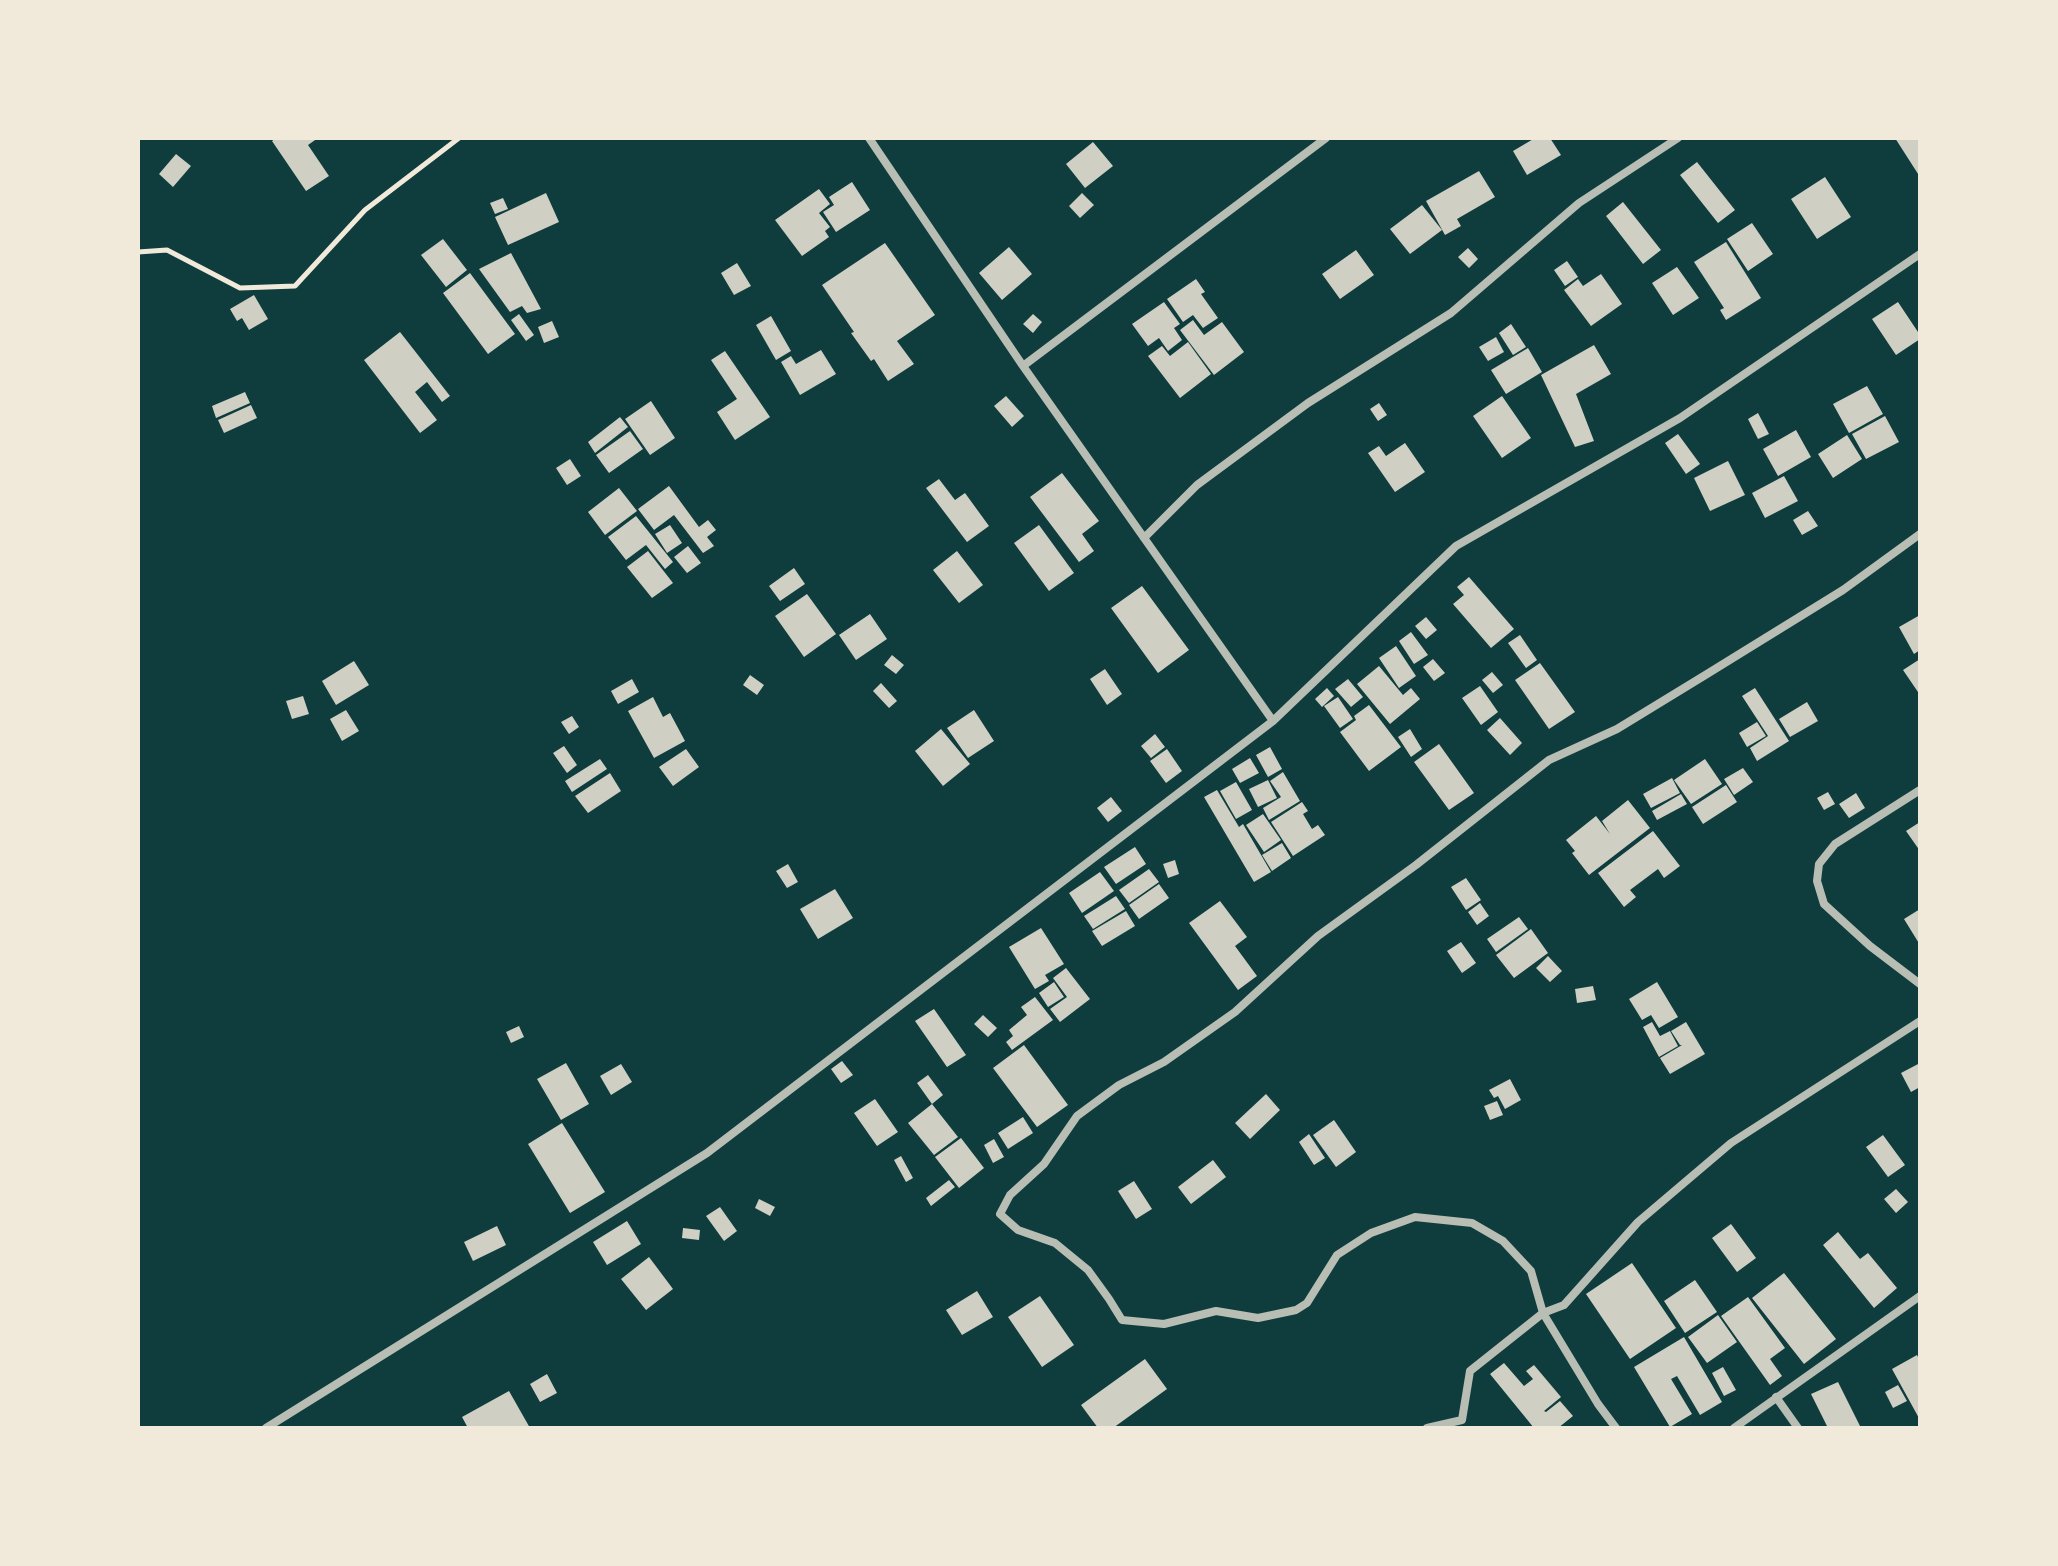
<!DOCTYPE html>
<style>
body{margin:0}
#map{position:relative;width:2058px;height:1566px;overflow:hidden;background:#0f3d3e;font-family:Ubuntu,sans-serif}
canvas{display:block}
.frame{position:absolute;inset:0;border:140px solid #f1e9da;pointer-events:none}
</style>
<div id="map">
<canvas width="2058" height="1566"></canvas>
<div class="frame"></div>
</div>
<script>
const context = document.querySelector('canvas').getContext('2d');
context.lineJoin = 'round';
function fillPath(path, color) {
  context.fillStyle = color;
  context.fill(path, 'evenodd');
}
function stroke(path, color, width, dash) {
  context.strokeStyle = color;
  context.lineWidth = width;
  context.lineCap = dash ? 'butt' : 'round';
  context.setLineDash(dash || []);
  context.stroke(path);
}
fillPath(new Path2D(`
 M276 138H318L308 145 329 176 306 191 272 141Z
 M1535 138H1550L1561 155 1527 175 1513 151Z
 M1895 138H1920V177Z
 M1093 142 1113 166 1085 188 1066 164Z
 M176 154 191 166 173 187 159 174Z
 M1697 162 1735 210 1718 223 1680 175Z
 M1479 171 1495 197 1457 219 1461 226 1445 235 1426 201Z
 M1825 177 1851 217 1817 239 1791 199Z
 M852 182 870 210 836 232 823 212 834 205 829 197Z
 M819 189 830 204 819 213 830 227 825 231 829 237 802 256 775 220Z
 M546 193 559 222 508 245 495 217Z
 M1082 193 1094 205 1080 218 1069 206Z
 M503 198 508 209 495 214 490 203Z
 M1623 202 1661 250 1643 264 1606 216Z
 M1422 205 1442 230 1410 254 1390 229Z
 M1752 223 1773 254 1748 271 1727 239Z
 M443 239 467 270 446 287 421 255Z
 M1726 242 1761 298 1726 320 1720 310 1724 308 1694 262Z
 M885 243 935 315 897 341 914 364 888 381 874 359 871 361 851 333 854 332 822 285Z
 M1009 247 1032 274 1002 300 979 273Z
 M1468 248 1478 259 1469 268 1458 257Z
 M1356 250 1374 275 1340 299 1322 274Z
 M511 253 541 309 527 313 522 306 510 312 479 269Z
 M1567 261 1578 277 1565 286 1554 270Z
 M737 263 751 286 734 295 721 273Z
 M1677 267 1699 298 1673 315 1652 283Z
 M470 273 515 334 488 354 443 293Z
 M1601 274 1622 304 1591 326 1564 290 1578 279 1583 286Z
 M1196 279 1205 292 1201 294 1218 318 1203 328 1193 315 1183 322 1167 299Z
 M254 295 268 319 249 330 242 318 237 321 230 309Z
 M1164 302 1180 324 1174 328 1182 340 1168 351 1159 338 1148 346 1132 324Z
 M1898 302 1920 335V339L1896 355 1872 319Z
 M519 314 534 335 526 341 511 320Z
 M1033 314 1042 322 1033 333 1023 324Z
 M771 316 791 351 776 360 756 325Z
 M1193 320 1204 335 1222 322 1244 352 1214 375 1180 330Z
 M552 321 559 337 544 343 538 327Z
 M1511 324 1526 347 1513 355 1499 333Z
 M400 332 450 396 442 402 427 382 415 392 437 420 420 433 364 360Z
 M1496 337 1504 352 1488 361 1479 347Z
 M1188 342 1211 374 1180 398 1148 356 1162 346 1170 356Z
 M1594 345 1611 374 1576 394 1594 441 1575 447 1541 375Z
 M1528 348 1542 372 1506 394 1491 370Z
 M821 350 836 374 800 395 781 362 791 356 796 364Z
 M725 351 770 417 735 440 717 412 737 399 711 360Z
 M1867 386 1883 414 1849 433 1833 404Z
 M245 392 250 403 216 418 212 406Z
 M1006 396 1024 416 1012 427 994 406Z
 M1502 396 1531 438 1502 458 1473 416Z
 M651 401 675 438 650 455 625 419Z
 M1379 403 1387 415 1378 421 1370 409Z
 M251 405 257 418 224 433 218 420Z
 M1758 413 1769 434 1758 439 1748 419Z
 M1885 416 1899 442 1866 459 1852 434Z
 M620 417 628 427 595 453 588 442Z
 M1796 430 1811 457 1778 476 1763 449Z
 M630 431 643 449 609 473 596 455Z
 M1678 434 1700 464 1686 474 1665 443Z
 M1847 435 1862 459 1833 478 1818 454Z
 M1405 443 1425 472 1395 492 1368 453 1379 446 1386 456Z
 M570 459 581 476 567 485 556 468Z
 M1728 461 1745 495 1710 511 1694 478Z
 M1062 473 1099 521 1082 534 1094 551 1079 562 1030 497Z
 M1784 476 1798 501 1765 518 1752 493Z
 M939 479 955 500 965 493 989 526 967 542 926 488Z
 M669 486 699 527 708 520 716 530 707 537 714 546 703 553 674 515 654 530 638 509Z
 M619 488 637 511 605 535 588 512Z
 M1808 511 1818 526 1802 535 1793 520Z
 M636 516 673 562 665 569 646 545 626 560 608 537Z
 M670 525 682 543 667 553 655 534Z
 M1039 525 1074 573 1049 591 1014 543Z
 M688 546 701 563 687 573 674 557Z
 M648 551 673 583 652 598 627 567Z
 M957 551 983 585 959 603 933 570Z
 M794 568 805 584 780 601 769 586Z
 M1469 577 1514 629 1491 648 1453 604 1464 595 1457 587Z
 M1142 586 1189 650 1158 673 1111 608Z
 M807 594 836 634 804 657 775 616Z
 M870 614 887 639 856 660 839 635Z
 M1920 615V650L1914 654 1899 627Z
 M1426 617 1437 630 1426 639 1415 626Z
 M1411 632 1428 655 1414 664 1399 641Z
 M1520 635 1537 660 1526 668 1508 643Z
 M1396 646 1416 676 1399 688 1379 658Z
 M892 655 904 665 896 674 884 665Z
 M1433 659 1445 673 1434 681 1423 667Z
 M1920 659V695L1903 670Z
 M354 661 369 685 336 705 322 681Z
 M1540 663 1575 712 1549 729 1515 680Z
 M1379 666 1403 695 1411 688 1420 699 1390 724 1357 684Z
 M1105 669 1122 694 1107 705 1090 679Z
 M1492 672 1503 685 1493 693 1482 680Z
 M750 675 764 685 757 695 743 685Z
 M632 679 639 692 618 704 611 691Z
 M1348 679 1363 697 1351 707 1335 689Z
 M881 683 897 701 889 708 873 691Z
 M1480 686 1498 712 1481 725 1462 698Z
 M1327 688 1334 696 1322 707 1315 699Z
 M1755 688 1789 741 1757 761 1750 748 1768 736 1742 696Z
 M303 696 309 714 292 719 286 701Z
 M653 697 663 717 670 713 685 741 654 758 628 711Z
 M1338 697 1353 719 1340 728 1324 706Z
 M1807 702 1818 721 1790 737 1779 719Z
 M1369 705 1401 747 1369 771 1340 732 1356 720 1354 716Z
 M346 710 359 731 342 741 330 719Z
 M974 710 994 741 968 758 947 728Z
 M572 716 579 727 569 734 561 722Z
 M1500 718 1522 743 1510 755 1487 730Z
 M1757 722 1766 736 1747 747 1739 733Z
 M941 729 970 764 943 786 915 751Z
 M1410 729 1422 749 1411 757 1398 737Z
 M1155 734 1165 747 1151 758 1141 746Z
 M1439 744 1474 793 1449 810 1414 762Z
 M564 746 577 765 567 773 553 753Z
 M1270 747 1282 769 1268 777 1256 755Z
 M686 749 699 767 673 786 659 767Z
 M1167 749 1182 771 1166 783 1150 761Z
 M1250 758 1259 773 1240 783 1232 769Z
 M600 759 607 769 572 792 565 781Z
 M1705 759 1722 784 1691 804 1674 780Z
 M1743 768 1753 782 1734 795 1724 779Z
 M1283 772 1300 801 1269 820 1263 808 1281 797 1270 781Z
 M610 773 621 791 588 813 575 796Z
 M1672 778 1680 793 1651 808 1643 794Z
 M1268 780 1277 798 1258 807 1249 789Z
 M1236 782 1252 810 1236 819 1220 791Z
 M1726 785 1737 802 1703 824 1692 807Z
 M1217 790 1239 827 1243 824 1271 872 1254 882 1204 797Z
 M1828 792 1835 804 1824 810 1817 798Z
 M1856 793 1865 808 1849 818 1839 804Z
 M1681 794 1687 804 1657 820 1652 811Z
 M1111 797 1122 811 1108 822 1097 808Z
 M1628 800 1650 828 1589 875 1572 853 1575 851 1566 840 1596 816 1610 834 1602 821Z
 M1302 802 1308 811 1303 814 1312 829 1318 825 1325 835 1293 856 1271 822Z
 M1263 814 1281 840 1264 852 1246 825Z
 M1920 822V851L1906 831Z
 M1653 831 1680 866 1664 878 1658 869 1630 890 1636 897 1624 907 1598 873Z
 M1282 843 1291 858 1272 871 1262 855Z
 M1135 847 1146 864 1116 884 1104 867Z
 M1175 860 1179 874 1168 878 1163 864Z
 M788 864 798 882 787 888 776 871Z
 M1149 869 1159 882 1129 903 1119 890Z
 M1100 872 1114 891 1082 913 1069 893Z
 M1466 878 1481 900 1466 910 1451 887Z
 M1159 884 1169 898 1139 919 1129 905Z
 M835 889 853 918 818 939 800 909Z
 M1116 896 1125 909 1093 929 1084 916Z
 M1220 901 1247 937 1235 946 1257 976 1238 990 1189 923Z
 M1480 903 1489 916 1477 925 1468 912Z
 M1920 909V945L1904 919Z
 M1126 911 1135 926 1102 946 1092 931Z
 M1519 917 1528 929 1496 952 1487 939Z
 M1041 928 1064 964 1045 975 1049 981 1035 989 1009 947Z
 M1531 929 1548 953 1514 978 1496 955Z
 M1461 942 1476 963 1462 973 1447 951Z
 M1548 956 1562 971 1550 982 1536 968Z
 M1066 968 1090 999 1060 1022 1050 1009 1067 997 1053 978Z
 M1054 982 1064 997 1048 1007 1039 993Z
 M1657 982 1678 1017 1659 1028 1651 1015 1642 1020 1629 999Z
 M1593 986 1596 1000 1577 1003 1575 989Z
 M1035 997 1053 1020 1012 1050 1006 1042 1013 1036 1009 1030 1027 1015 1021 1007Z
 M934 1009 966 1055 947 1067 915 1021Z
 M983 1015 997 1028 988 1037 974 1024Z
 M1652 1022 1660 1036 1670 1031 1678 1046 1659 1057 1643 1027Z
 M1686 1022 1705 1054 1670 1074 1660 1058 1682 1045H1680L1671 1031Z
 M519 1026 524 1037 511 1043 506 1032Z
 M1024 1045 1068 1105 1037 1127 993 1068Z
 M842 1061 853 1075 841 1083 831 1069Z
 M566 1063 589 1104 561 1120 537 1079Z
 M1920 1063V1087L1911 1092 1901 1073Z
 M621 1064 632 1082 611 1095 600 1076Z
 M928 1075 943 1095 932 1104 917 1083Z
 M1510 1079 1521 1100 1505 1109 1498 1096 1494 1098 1489 1090Z
 M1266 1094 1280 1110 1250 1139 1235 1123Z
 M875 1099 898 1132 877 1146 854 1113Z
 M1497 1101 1503 1115 1490 1120 1484 1106Z
 M932 1104 958 1137 934 1155 908 1123Z
 M1023 1117 1033 1133 1008 1149 998 1133Z
 M1334 1120 1356 1152 1336 1167 1313 1135Z
 M562 1123 605 1192 570 1213 528 1144Z
 M1309 1134 1325 1158 1314 1165 1299 1142Z
 M1883 1135 1905 1165 1888 1177 1866 1147Z
 M961 1138 984 1168 959 1188 935 1157Z
 M994 1139 1004 1157 993 1163 984 1145Z
 M901 1156 913 1178 906 1182 894 1160Z
 M1213 1160 1226 1177 1191 1204 1178 1187Z
 M949 1180 955 1187 931 1206 926 1198Z
 M1134 1181 1152 1209 1136 1219 1118 1191Z
 M1896 1189 1908 1202 1896 1213 1884 1199Z
 M759 1199 775 1207 770 1216 755 1208Z
 M720 1207 737 1231 724 1241 706 1216Z
 M627 1221 641 1244 607 1265 593 1242Z
 M1731 1224 1756 1258 1737 1272 1712 1238Z
 M497 1226 506 1245 473 1261 464 1242Z
 M683 1228 700 1230 699 1240 682 1238Z
 M1838 1232 1860 1259 1868 1253 1897 1288 1874 1308 1823 1245Z
 M649 1257 673 1289 646 1310 621 1279Z
 M1632 1263 1676 1328 1630 1359 1586 1294Z
 M1784 1273 1836 1339 1804 1364 1752 1298Z
 M1695 1280 1717 1312 1685 1333 1664 1301Z
 M977 1291 993 1317 962 1335 946 1310Z
 M1040 1296 1074 1345 1042 1367 1008 1317Z
 M1748 1297 1785 1348 1770 1359 1782 1376 1770 1385 1721 1316Z
 M1718 1315 1737 1342 1707 1363 1688 1337Z
 M1684 1337 1722 1402 1700 1415 1677 1376 1671 1379 1692 1414 1670 1427 1634 1367Z
 M1917 1355 1920 1361V1420L1892 1369Z
 M1145 1359 1167 1389 1113 1428H1098L1081 1405Z
 M1504 1363 1524 1386 1533 1379 1526 1371 1534 1365 1561 1397 1544 1411 1546 1412 1560 1401 1573 1416 1558 1428H1534L1490 1374Z
 M1723 1367 1736 1390 1724 1396 1712 1373Z
 M547 1374 557 1393 540 1402 530 1384Z
 M1838 1382 1861 1428H1828L1811 1394Z
 M1898 1385 1907 1401 1893 1408 1885 1392Z
 M509 1391 530 1428H468L462 1417Z`), '#cfcfc3');
stroke(new Path2D(`
 M138 252 167 250 240 288 295 286 365 210 459 138`), '#f1e9da', 5);
stroke(new Path2D(`
 M869 138 1023 366 1326 138
 M1023 366 1273 721
 M1144 538 1197 485 1308 403 1451 313 1579 203 1678 138
 M1920 790 1835 844 1819 864 1817 881 1824 904 1870 946 1920 984
 M1776 1397 1798 1428
 M266 1428 707 1153 1273 721 1456 546 1680 418 1920 254
 M1427 1428 1462 1420 1470 1371 1543 1313 1564 1305 1638 1222 1731 1143 1920 1021
 M1616 1428 1598 1404 1543 1313 1531 1271 1503 1241 1472 1223 1415 1217 1371 1233 1337 1255 1307 1303 1296 1310 1258 1318 1216 1311 1164 1324 1122 1320 1109 1299 1088 1270 1055 1243 1018 1230 1000 1214 1010 1195 1044 1164 1077 1116 1119 1085 1164 1062 1235 1012 1318 936 1416 865 1549 760 1617 729 1707 674 1843 590 1920 534
 M1734 1428 1920 1296`), '#b8beb3', 8);
</script>
